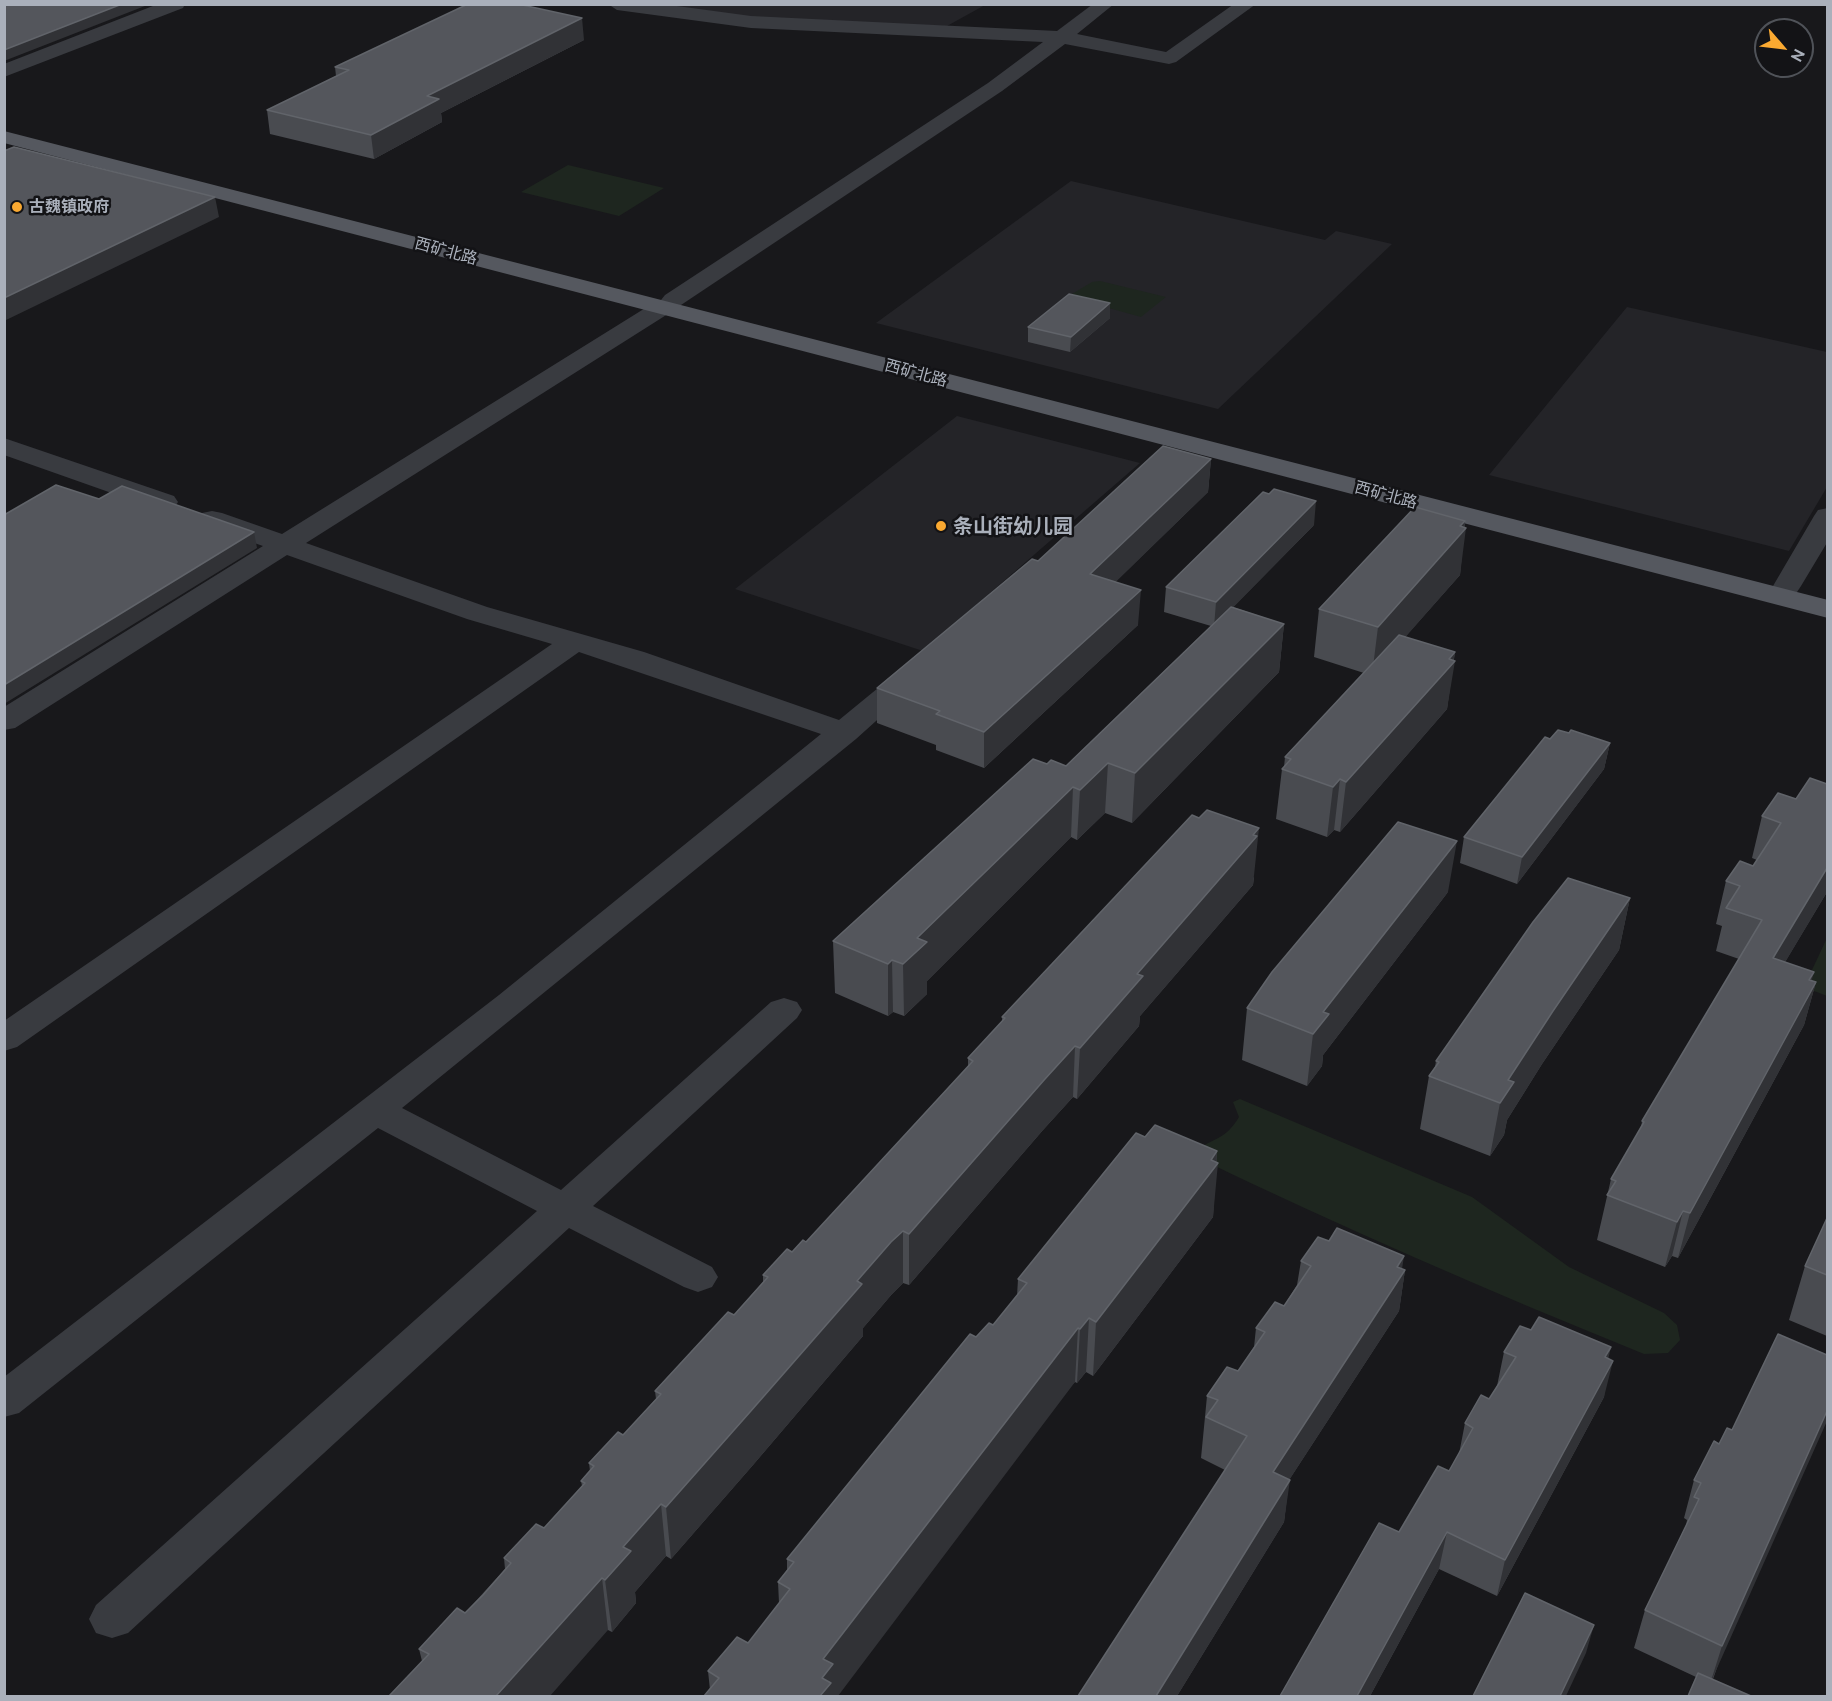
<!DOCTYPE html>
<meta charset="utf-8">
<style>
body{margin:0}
#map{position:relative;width:1832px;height:1701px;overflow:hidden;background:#18181b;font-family:Ubuntu,sans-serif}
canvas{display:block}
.frame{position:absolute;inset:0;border:6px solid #aab0bb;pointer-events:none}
.north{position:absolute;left:1754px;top:18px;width:60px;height:60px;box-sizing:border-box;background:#131316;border:2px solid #4f5258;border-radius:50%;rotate:118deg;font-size:16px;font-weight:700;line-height:24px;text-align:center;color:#aab0bb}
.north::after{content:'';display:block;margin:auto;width:21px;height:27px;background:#faa931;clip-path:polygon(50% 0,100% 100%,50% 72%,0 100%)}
</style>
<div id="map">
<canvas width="1832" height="1701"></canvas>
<div class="frame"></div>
<div class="north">N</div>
</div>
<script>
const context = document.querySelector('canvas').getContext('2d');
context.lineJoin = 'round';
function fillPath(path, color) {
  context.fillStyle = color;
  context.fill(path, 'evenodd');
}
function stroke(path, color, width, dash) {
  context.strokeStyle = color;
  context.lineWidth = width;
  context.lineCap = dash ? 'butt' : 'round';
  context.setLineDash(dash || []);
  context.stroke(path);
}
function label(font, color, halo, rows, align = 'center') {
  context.font = font + ' Ubuntu,"Noto Sans SC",sans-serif';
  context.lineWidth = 5;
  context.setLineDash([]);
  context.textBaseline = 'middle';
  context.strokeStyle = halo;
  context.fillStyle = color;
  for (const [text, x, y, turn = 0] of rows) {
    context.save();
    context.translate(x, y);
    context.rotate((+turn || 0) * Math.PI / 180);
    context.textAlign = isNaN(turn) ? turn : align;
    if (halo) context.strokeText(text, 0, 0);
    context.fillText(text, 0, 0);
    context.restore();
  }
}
fillPath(new Path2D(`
 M671 4 985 5 947 26 742 19 664 8Z
 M1071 181 1325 240 1336 231 1392 244 1218 409 876 323Z
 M1627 307 1827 352V487L1789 551 1489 475Z
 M957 416 1140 463 923 651 735 589Z`), '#242428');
fillPath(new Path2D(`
 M568 165 664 188 619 216 521 192Z
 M1100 281 1166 297 1141 317 1073 298 1072 294 1092 282Z
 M1827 938V996L1804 987Z
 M1240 1099 1472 1197 1569 1267 1664 1313 1677 1325 1680 1340 1668 1353 1644 1354C1491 1292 1341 1227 1192 1155 1209 1137 1224 1143 1239 1117L1233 1102Z`), '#1e261f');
fillPath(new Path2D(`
 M158 4H185L183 8 4 77V64Z
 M608 4H662L751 16 1057 31 1093 4H1114L1077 34 1166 52 1234 4H1256L1176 62 1169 64 1065 44 1002 91 681 305 675 307 671 312 306 543 487 607 644 652 839 720 900 670 911 667 922 670 926 676 856 739 402 1108 561 1190 771 1002 784 998 797 1002 802 1010 797 1018 593 1206 712 1267 718 1277 712 1287 698 1292 684 1287 569 1228 128 1633 112 1638 96 1633 89 1619 96 1605 537 1211 378 1128 19 1413 4 1417V1377L499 995 821 734 579 652 17 1047 4 1051V1021L552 644 467 619 287 555 15 728 4 730V707L263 546 202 525 198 519 202 513 212 511 222 513 282 534 655 302 661 300 665 295 988 83 1043 42 751 28 617 10Z
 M4 438 174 496 178 502 174 508 164 510 154 508 4 455Z
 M1828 508V541L1801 586 1797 592 1787 595 1777 592 1773 586 1814 516 1818 510Z`), '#393b40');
fillPath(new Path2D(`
 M4 131 1828 600V618L4 143Z`), '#55585f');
fillPath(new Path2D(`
 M584 40 441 113 442 122 374 159 270 134 267 110 336 76 335 67Z
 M1110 318 1070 352 1028 342V327Z
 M1211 459 1208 492 1115 582 1138 625 984 768 936 750V745L877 723V688L1038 561Z
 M1465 521 1460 575 1405 637 1455 652 1447 709 1340 832 1334 830 1327 837 1276 819 1282 769 1284 767 1285 757 1364 673 1314 657 1319 609Z
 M1314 525 1233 607 1284 624 1279 672 1132 823 1105 813 1077 840 1071 837 927 981V994L904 1016 893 1012 888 1016 835 993 833 941 1047 764 1066 766 1211 626 1164 612 1166 587Z
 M1569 733 1610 743 1604 769 1517 884 1460 863 1464 837 1550 739Z
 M1778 793 1827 892 1785 962 1811 980 1816 982 1804 1025 1678 1258 1672 1256 1665 1267 1597 1240 1611 1179 1641 1128 1642 1121 1739 959 1716 951 1722 926 1716 924 1726 881 1753 866 1757 860 1752 858 1762 816Z
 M1254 877 1253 885 1140 1016 1139 1026 1077 1099 1073 1097 1043 1130 909 1285 903 1283 892 1294 863 1328V1336L753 1465 671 1559 666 1556 635 1592 636 1603 612 1632 608 1630 422 1661 419 1649 465 1613 505 1569 504 1558 544 1528 582 1486 581 1481 590 1471 589 1463 623 1435 656 1399 655 1391 734 1315 763 1282V1275L792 1252 806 1242 844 1202 968 1067V1058L1002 1022V1017Z
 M1448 892 1323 1055 1322 1066 1307 1086 1242 1060 1247 1008Z
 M1630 898 1619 950 1542 1064 1507 1120 1504 1135 1490 1156 1420 1129 1429 1076 1435 1067 1436 1061Z
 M1145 1137 1217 1151 1213 1217 1093 1376 1086 1372 1077 1383 1075 1382 710 1690 708 1671 748 1643 779 1603 778 1582 787 1570V1559L976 1337 993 1325 1017 1296 1018 1279Z
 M1827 1218V1336L1789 1320 1805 1266Z
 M1301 1261 1402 1269 1405 1270 1399 1311 1289 1480 1284 1522 1177 1696H1078L1225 1470 1201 1458 1207 1396 1238 1371 1254 1347 1256 1328 1284 1306 1297 1285Z
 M1504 1352 1608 1359 1604 1397 1497 1596 1439 1569 1370 1696H1280L1399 1532 1449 1471 1459 1454 1465 1423 1489 1399 1497 1386Z
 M1827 1355 1713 1679 1696 1677 1634 1648 1645 1610 1686 1526 1687 1520 1684 1518 1694 1480 1719 1444 1732 1430Z`), '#494b50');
fillPath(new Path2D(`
 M122 4H150L4 61V50Z
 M582 18 584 40 441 113 442 122 374 159 371 135 427 96Z
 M215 197 219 217 4 321V298Z
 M1110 303V318L1070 352 1071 337Z
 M1211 459 1208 492 1088 609 1090 574Z
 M1316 501 1314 525 1214 627 1216 602Z
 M1465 521 1463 532 1466 528 1460 575 1372 675 1378 627Z
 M254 532 257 548 4 704V685Z
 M1141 590 1138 625 984 768V732Z
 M1284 624 1279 672 1132 823 1135 773Z
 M1455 652 1453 663 1455 661 1447 709 1340 832 1346 782Z
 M1610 743 1604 769 1517 884 1522 857Z
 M1108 763 1105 813 1077 840 1080 790Z
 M1340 779 1334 830 1327 837 1333 787Z
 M1073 787 1071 837 927 981V994L904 1016 903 964 917 938Z
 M1259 828 1253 885 1140 1016 1139 1026 1077 1099 1080 1048 1137 974Z
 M1457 841 1448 892 1323 1055 1322 1066 1307 1086 1313 1034 1323 1012Z
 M1827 868V892L1762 1001 1773 958Z
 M1630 898 1619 950 1542 1064 1507 1120 1504 1135 1490 1156 1500 1103 1508 1080 1553 1011Z
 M892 960 893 1012 888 1016V964Z
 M1814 972 1806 1001 1816 982 1804 1025 1678 1258 1690 1213Z
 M1075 1046 1073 1097 1043 1130 909 1285V1234L1045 1079Z
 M1217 1151 1216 1166 1218 1163 1213 1217 1093 1376 1096 1322Z
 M1683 1211 1672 1256 1665 1267 1677 1222Z
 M903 1231V1283L892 1294 863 1328V1336L753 1465 671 1559 666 1507 857 1281 891 1242Z
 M1404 1256 1401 1276 1405 1270 1399 1311 1267 1514 1273 1472Z
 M1089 1318 1086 1372 1077 1383 1080 1329Z
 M1078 1328 1075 1382 838 1696H820L823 1659Z
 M1611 1347 1604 1377 1613 1361 1604 1397 1497 1596 1505 1560Z
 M1827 1411V1421L1710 1684 1722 1646Z
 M1290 1480 1284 1522 1177 1696H1156Z
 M661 1504 666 1556 635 1592 636 1603 612 1632 605 1580 623 1547Z
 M1447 1532 1439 1569 1370 1696H1357Z
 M602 1578 608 1630 550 1696H496Z
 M1594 1625 1586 1653 1566 1696H1560Z`), '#313236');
const building = new Path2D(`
 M4 4H122L4 50Z
 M468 4H518L582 18 427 96 439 99 371 135 267 110 349 70 335 67Z
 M14 147 215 197 4 298V151Z
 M1069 294 1110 303 1071 337 1028 327Z
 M1163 446 1211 459 1090 574 1141 590 984 732 936 714 940 711 877 688 1032 559 1038 561Z
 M56 485 99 499 122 486 254 532 4 685V515Z
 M1274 489 1316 501 1216 602 1166 587 1263 492 1269 494Z
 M1415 507 1465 521 1460 526 1466 528 1378 627 1319 609Z
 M1231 607 1284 624 1135 773 1108 763 1080 790 1073 787 917 938 927 942 903 964 892 960 888 964 833 941 1033 759 1047 764 1051 760 1066 766Z
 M1399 635 1455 652 1449 659 1455 661 1346 782 1340 779 1333 787 1282 769 1291 759 1285 757Z
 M1558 730 1569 733 1571 730 1610 743 1522 857 1464 837 1545 737 1550 739Z
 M1810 778 1827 784V868L1773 958 1814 972 1809 980 1816 982 1690 1213 1683 1211 1677 1222 1607 1195 1616 1181 1611 1179 1644 1122 1642 1121 1762 920 1726 908 1740 886 1726 881 1740 861 1753 866 1781 823 1762 816 1778 793 1796 799Z
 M1207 810 1259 828 1253 835 1257 836 1137 974 1143 976 1080 1048 1075 1046 1045 1079 909 1234 903 1231 891 1242 857 1281 862 1284 750 1412 666 1507 661 1504 623 1547 631 1551 605 1580 602 1578 496 1696H389L429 1654 419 1649 457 1608 465 1613 483 1595 511 1563 504 1558 536 1524 544 1528 585 1483 581 1481 594 1466 589 1463 618 1432 623 1435 661 1394 655 1391 728 1312 734 1315 768 1277 763 1275 787 1249 792 1252 803 1240 806 1242 973 1061 968 1058 1005 1018 1002 1017 1192 815 1199 818Z
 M1398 822 1457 841 1323 1012 1329 1014 1313 1034 1247 1008 1272 972Z
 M1568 878 1630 898 1553 1011 1508 1080 1514 1082 1500 1103 1429 1076 1439 1062 1436 1061 1533 922Z
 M1155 1125 1217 1151 1211 1160 1218 1163 1096 1322 1089 1318 1080 1329 1078 1328 823 1659 833 1664 822 1678 831 1683 820 1696H704L719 1678 708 1671 737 1637 748 1643 790 1589 778 1582 794 1562 787 1559 970 1334 976 1337 989 1323 993 1325 1027 1283 1018 1279 1136 1133 1145 1137Z
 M1827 1218V1275L1805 1266Z
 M1337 1228 1404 1256 1397 1267 1405 1270 1273 1472 1290 1480 1156 1696H1078L1247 1436 1206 1417 1218 1400 1207 1396 1227 1367 1238 1371 1265 1332 1256 1328 1275 1302 1284 1306 1311 1266 1301 1261 1318 1237 1329 1241Z
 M1539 1317 1611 1347 1605 1357 1613 1361 1505 1560 1447 1532 1357 1696H1280L1379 1523 1399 1532 1438 1466 1449 1471 1473 1428 1465 1423 1481 1395 1489 1399 1516 1357 1504 1352 1520 1326 1531 1330Z
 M1778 1334 1827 1355V1411L1722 1646 1645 1610 1699 1499 1694 1497 1701 1483 1694 1480 1714 1441 1719 1444 1727 1428 1732 1430Z
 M1525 1593 1594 1625 1560 1696H1473Z
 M1698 1673 1751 1696H1688Z`);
fillPath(building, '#54565c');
stroke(building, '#61646a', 1.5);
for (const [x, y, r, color] of [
 [17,207,6,"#faa931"],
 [941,526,6,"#faa931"]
]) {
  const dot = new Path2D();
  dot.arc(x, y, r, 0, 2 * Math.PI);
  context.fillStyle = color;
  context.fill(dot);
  stroke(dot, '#131316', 2);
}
label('bold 16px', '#aab0bb', '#131316', [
 ["古魏镇政府",29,207]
], 'left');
label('16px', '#aab0bb', '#131316', [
 ["西矿北路",446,251,15],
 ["西矿北路",916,373,15],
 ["西矿北路",1386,495,15]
]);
label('bold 20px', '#aab0bb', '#131316', [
 ["条山街幼儿园",953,526]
], 'left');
</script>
